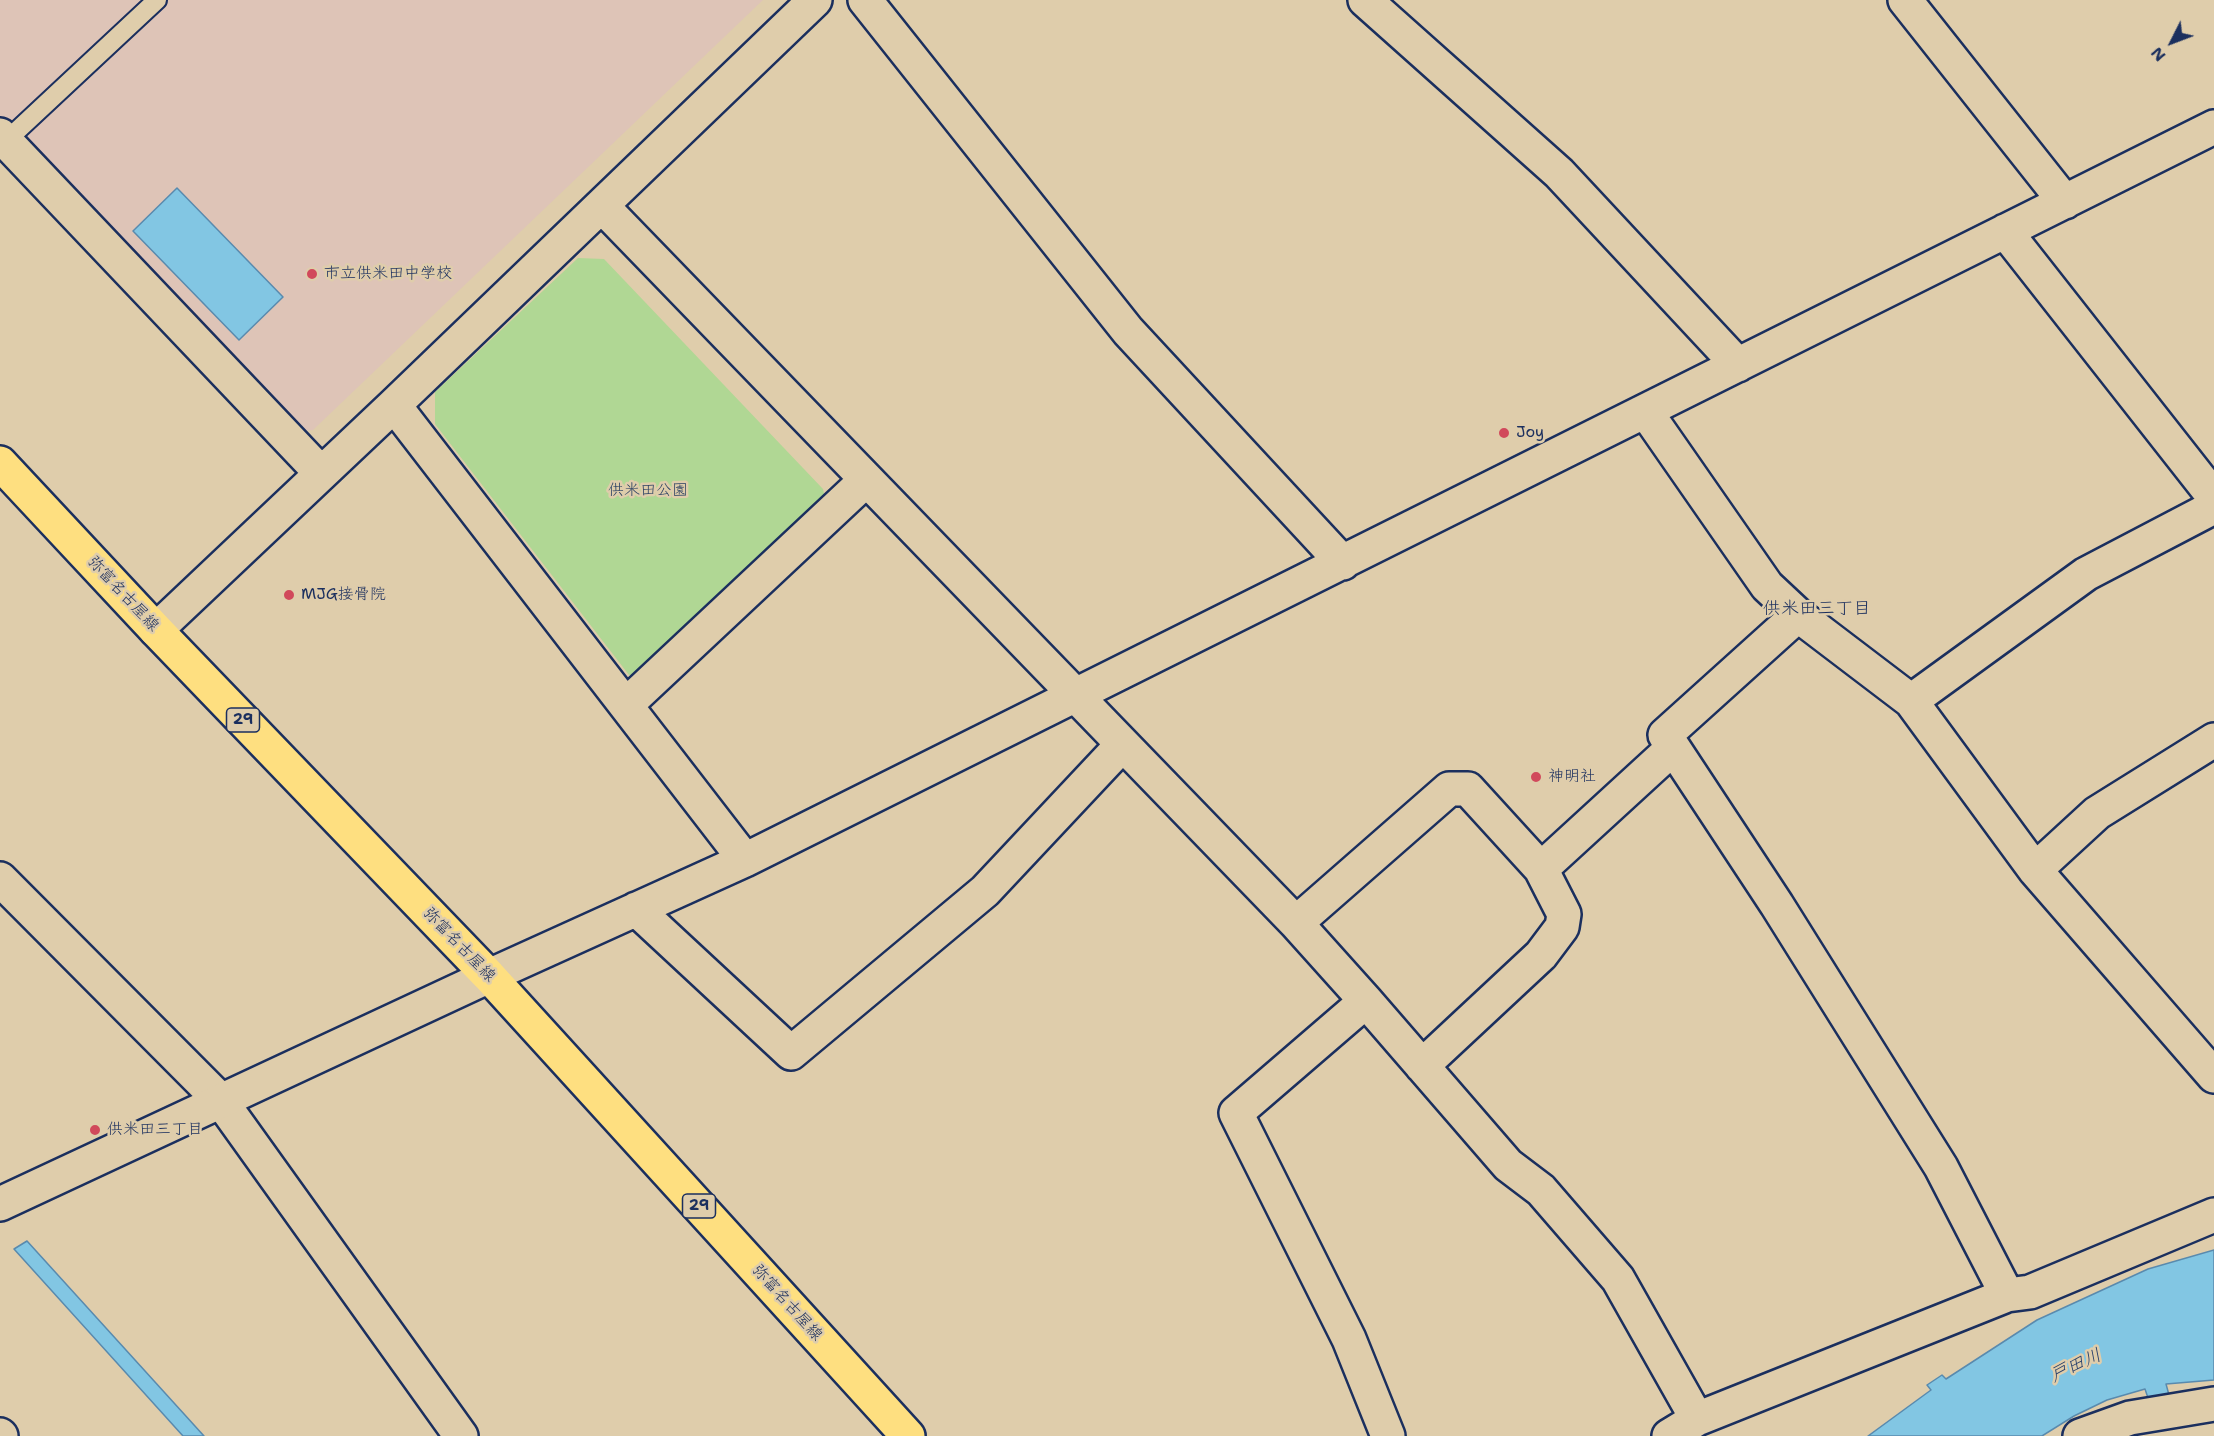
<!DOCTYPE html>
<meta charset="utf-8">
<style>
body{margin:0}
#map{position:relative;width:2214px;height:1436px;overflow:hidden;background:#dfcdab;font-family:"Shantell Sans",sans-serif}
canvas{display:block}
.north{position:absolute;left:2142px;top:12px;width:60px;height:60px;-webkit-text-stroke:4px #dfcdab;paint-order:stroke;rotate:228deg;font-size:16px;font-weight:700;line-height:24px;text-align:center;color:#1b2f5e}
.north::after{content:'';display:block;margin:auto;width:21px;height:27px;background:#1b2f5e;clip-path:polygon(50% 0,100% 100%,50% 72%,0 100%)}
</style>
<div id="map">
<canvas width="2214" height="1436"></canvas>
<div class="north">N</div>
</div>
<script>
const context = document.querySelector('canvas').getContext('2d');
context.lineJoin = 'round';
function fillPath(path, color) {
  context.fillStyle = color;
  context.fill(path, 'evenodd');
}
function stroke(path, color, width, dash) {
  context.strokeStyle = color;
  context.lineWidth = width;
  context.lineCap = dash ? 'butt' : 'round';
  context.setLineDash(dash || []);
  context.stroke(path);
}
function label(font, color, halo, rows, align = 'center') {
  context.font = font + ' "Shantell Sans","Klee One",sans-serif';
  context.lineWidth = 5;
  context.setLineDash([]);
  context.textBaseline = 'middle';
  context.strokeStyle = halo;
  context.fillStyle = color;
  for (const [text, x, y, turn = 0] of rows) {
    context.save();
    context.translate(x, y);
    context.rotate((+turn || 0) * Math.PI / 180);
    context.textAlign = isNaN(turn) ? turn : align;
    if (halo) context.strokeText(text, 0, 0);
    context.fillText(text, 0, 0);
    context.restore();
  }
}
fillPath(new Path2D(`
 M0 0H763L313 430 297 431 0 118Z`), '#dec4b7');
fillPath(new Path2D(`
 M578 258 604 259 823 489 826 503 643 675H629L435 424V392Z`), '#b0d794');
const water = new Path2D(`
 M177 188 283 297 239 340 133 231Z
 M27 1241 204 1436H183L14 1249Z
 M2214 1250V1380L2166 1384 2169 1395 2148 1398 2145 1389 2107 1400 2074 1416 2042 1436H1868L1931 1390 1927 1385 1942 1375 1946 1379 2037 1320 2148 1269Z`);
fillPath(water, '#82c6e3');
stroke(water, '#598aae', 1.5);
const service = new Path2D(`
 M6 141 157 0`);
const minor = new Path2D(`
 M865 0 1128 331 1343 563
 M1365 0 1559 173 1738 365
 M1905 0 2065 202
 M0 135 321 473
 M602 206 1296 923 1366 1001 1508 1165 1541 1190 1618 1279 1697 1419
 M2005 231 2214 497
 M394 405 745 860
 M1646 412 1767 586 1798 615
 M156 630 394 405 815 0
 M1911 701 2086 574 2214 507
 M626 705 866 480
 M1541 869 1673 748
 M2035 870 2097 813 2214 740
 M0 879 221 1101 461 1436
 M636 909 791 1053 985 891 1122 745
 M1296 923 1449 789H1468L1541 869 1564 914 1562 927 1541 955 1422 1066
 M489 976 745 860 2214 127
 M1366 1001 1236 1113 1349 1339 1388 1436
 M2007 1295 1941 1167 1777 905 1665 735 1798 615 1911 701 2035 870 2214 1076
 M0 1435 1 1436
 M1669 1436 1697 1419 2007 1295 2030 1292 2214 1215
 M2080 1436 2130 1418 2214 1404`);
const tertiary = new Path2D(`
 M0 1204 489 976`);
const primary = new Path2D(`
 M0 463 156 630 489 976 908 1436`);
stroke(service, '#1b2f5e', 22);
stroke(minor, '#1b2f5e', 38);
stroke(tertiary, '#1b2f5e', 38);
stroke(primary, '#1b2f5e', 38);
stroke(service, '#dfcdab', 18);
stroke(minor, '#dfcdab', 33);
stroke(tertiary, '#dfcdab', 33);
stroke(primary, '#fedf80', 33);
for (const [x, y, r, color] of [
 [312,274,6,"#d1495b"],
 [1504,433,6,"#d1495b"],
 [289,595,6,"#d1495b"],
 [1536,777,6,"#d1495b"],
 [95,1130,6,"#d1495b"]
]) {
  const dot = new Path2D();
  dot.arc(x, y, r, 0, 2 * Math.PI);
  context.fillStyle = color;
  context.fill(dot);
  stroke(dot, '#dfcdab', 2);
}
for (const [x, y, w] of [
 [243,720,33],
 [699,1206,33]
]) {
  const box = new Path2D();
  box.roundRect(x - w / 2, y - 12, w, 24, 4.5);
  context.fillStyle = '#dfcdab';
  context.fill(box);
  stroke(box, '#1b2f5e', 1.5);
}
label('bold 15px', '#1b2f5e', null, [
 ["29",243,720],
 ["29",699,1206]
]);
label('16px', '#1b2f5e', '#dfcdab', [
 ["市立供米田中学校",324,274],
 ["Joy",1516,433],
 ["MJG接骨院",301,595],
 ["神明社",1548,777],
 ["供米田三丁目",107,1130]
], 'left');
label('16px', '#2a4063', '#dfcdab', [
 ["供米田公園",648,491]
]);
label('16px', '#1b2f5e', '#dfcdab', [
 ["弥富名古屋線",123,594,47],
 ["弥富名古屋線",459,945,46],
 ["弥富名古屋線",787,1303,48]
]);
label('18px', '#1b2f5e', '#dfcdab', [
 ["供米田三丁目",1817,609]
]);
label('italic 18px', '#253e6b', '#dfcdab', [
 ["戸田川",2076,1366,-25]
]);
</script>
